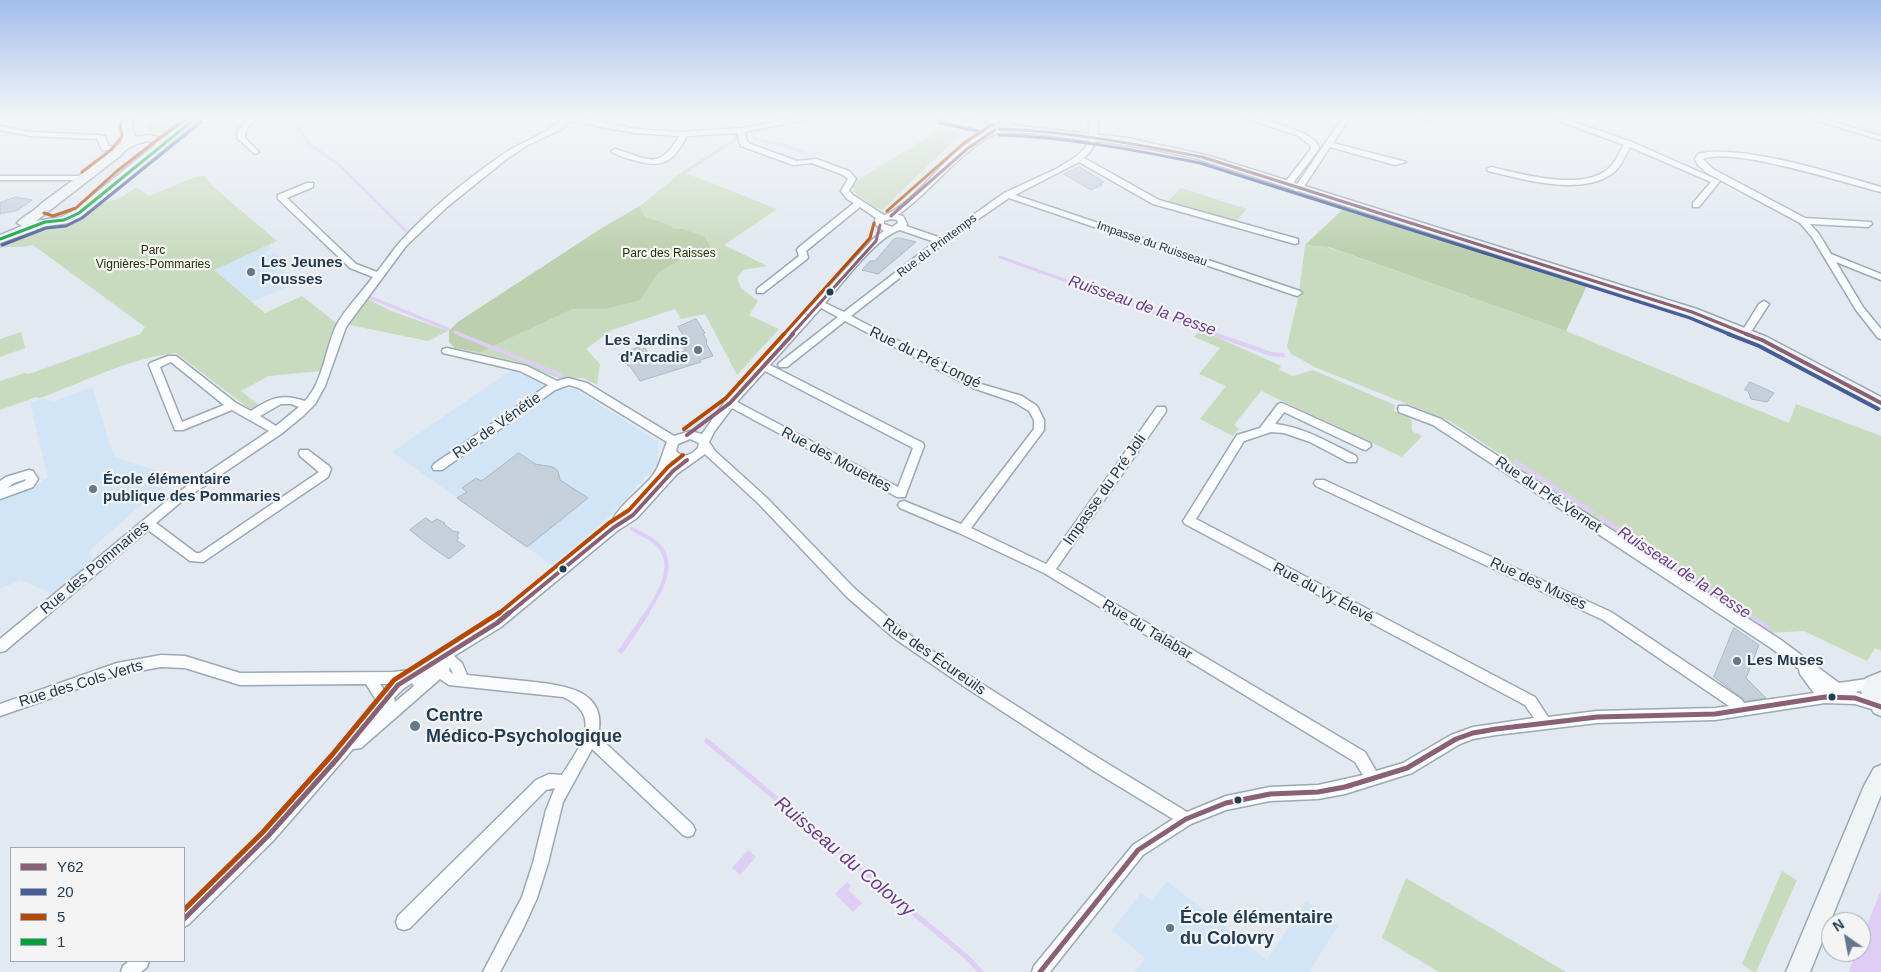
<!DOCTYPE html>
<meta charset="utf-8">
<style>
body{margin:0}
#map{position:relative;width:1881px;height:972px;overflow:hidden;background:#e2e9f0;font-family:Arial,sans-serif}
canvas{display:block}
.legend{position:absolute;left:10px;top:847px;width:175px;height:115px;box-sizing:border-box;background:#f4f4f4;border:1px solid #a0aab4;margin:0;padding:6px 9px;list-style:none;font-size:15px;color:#213b53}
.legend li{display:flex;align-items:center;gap:10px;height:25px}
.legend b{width:25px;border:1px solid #a0aab4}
.north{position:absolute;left:1821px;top:912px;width:50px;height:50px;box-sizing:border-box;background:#f4f4f4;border:1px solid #a0aab4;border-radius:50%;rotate:327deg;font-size:14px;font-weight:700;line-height:20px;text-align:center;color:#213b53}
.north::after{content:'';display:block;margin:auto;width:18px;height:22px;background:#65788a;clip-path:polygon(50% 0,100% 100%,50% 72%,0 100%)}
</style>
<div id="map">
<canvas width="1881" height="972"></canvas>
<ul class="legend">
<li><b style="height:6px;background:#8a6075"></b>Y62</li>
<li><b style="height:6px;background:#475d99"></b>20</li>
<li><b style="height:6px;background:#b44805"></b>5</li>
<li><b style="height:6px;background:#00a13a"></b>1</li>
</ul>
<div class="north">N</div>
</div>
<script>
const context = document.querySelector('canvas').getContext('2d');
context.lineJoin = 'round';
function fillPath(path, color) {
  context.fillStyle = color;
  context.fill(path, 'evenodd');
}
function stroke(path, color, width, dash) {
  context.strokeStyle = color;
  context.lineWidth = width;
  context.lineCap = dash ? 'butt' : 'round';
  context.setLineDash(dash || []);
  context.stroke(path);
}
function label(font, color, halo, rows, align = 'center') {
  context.font = font + ' Arial,sans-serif';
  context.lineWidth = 4.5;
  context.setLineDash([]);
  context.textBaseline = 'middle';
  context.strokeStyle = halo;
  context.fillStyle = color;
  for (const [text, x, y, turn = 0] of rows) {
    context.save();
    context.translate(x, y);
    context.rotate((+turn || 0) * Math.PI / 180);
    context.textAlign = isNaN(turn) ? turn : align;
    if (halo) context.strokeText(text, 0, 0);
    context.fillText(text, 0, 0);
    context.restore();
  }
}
fillPath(new Path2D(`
 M269 245 272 248 265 252 267 255 274 252 279 256 272 259 289 275 291 274 296 282 287 287 252 302 213 270Z
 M511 370 540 381 553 391 574 388 658 442V463L610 516 552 565 392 452Z
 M92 387 114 457 174 476 89 551 92 563 55 595 21 580 0 589V499L43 482 42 480 48 478 30 403 43 398 53 402Z
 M1167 881 1267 960 1306 901 1338 926 1309 972H1135L1145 958 1112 930 1141 893 1152 901Z`), '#d2e5f7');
fillPath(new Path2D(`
 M187 117C177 126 161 140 147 130L150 126 148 124 150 121 157 119Z
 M941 129 959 130 962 133 882 210 873 206 853 191 855 189 853 187 858 180Z
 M737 131 739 139 686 173 777 209 724 245 767 266 743 270 737 278 741 288 758 301 749 315 779 329 737 375 705 314 681 319 675 309 612 330 586 349 600 364 597 385 583 378H559L514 361 455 348 449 342V331L458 322 602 228 640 206 682 172 735 138 734 132Z
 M205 176 210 184 277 241 214 270 265 313 302 296 335 322 337 325 321 371 269 376 241 391 260 406 251 410 176 353C129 358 84 382 40 398L36 397 0 410V381L25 373 29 374 140 334 145 327 33 245C23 248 12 246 0 248V242L97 201C113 203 124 197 136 187L149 196 195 177Z
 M1181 188 1247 209 1236 221 1165 204Z
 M1305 245 1328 247 1566 331 1789 423 1796 404 1881 436V651L1875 648 1867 661 1804 631 1769 633 1450 421 1317 368 1291 354 1287 346 1299 294Z
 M368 299 391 311 448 331 428 341 350 325Z
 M1201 330 1281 366 1279 370 1293 376 1313 370 1395 405 1394 411 1408 417 1412 421V431L1422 436 1402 457 1261 391 1234 425 1239 429 1233 436 1200 419 1226 386 1199 374 1220 348 1194 337Z
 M21 332 25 348 0 357V339Z
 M1782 871 1797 880 1756 972H1753L1742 964Z
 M1406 878 1566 972H1439L1382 938Z`), '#c9dbbf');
fillPath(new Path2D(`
 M640 206 643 215C653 222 664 220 674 229H683L705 237 710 247 688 255 659 272 640 300 606 309H572L480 352 455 348 449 342V331L458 322 602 228Z
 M1345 207 1588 283 1566 331 1329 247 1305 245Z`), '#bcd0ad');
fillPath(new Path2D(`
 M748 850 756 857 740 875 732 868Z
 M847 882 851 886 848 890 862 903 853 912 835 894Z
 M1881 890V972H1849L1856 952H1861V940Z`), '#decdf5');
stroke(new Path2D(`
 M291 117 309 144 338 164 406 231
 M740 117 744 124
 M750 132 754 138 805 152
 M1000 257 1217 335
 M369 297 448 329
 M455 332 462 335`), '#decdf5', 3);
stroke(new Path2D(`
 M459 334 561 375
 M1214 334 1271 354 1283 355
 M1515 461 1592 512
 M1600 517 1747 614
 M632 529C640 533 649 537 656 543 679 564 659 594 646 614`), '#decdf5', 4);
stroke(new Path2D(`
 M1745 613 1768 628
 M621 651 647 613
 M707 741 969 959 981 972`), '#decdf5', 5);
const building = new Path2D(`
 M1080 167 1104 182 1099 184 1102 185 1091 190 1064 174Z
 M16 197 32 200 18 210 0 214V203Z
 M900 238 916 242 878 274 862 270 870 261H875L894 239Z
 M696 319 705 333 703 334 707 340 706 343 713 356 700 360 701 362 640 381 630 366H628L627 363 624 364 619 354 639 347 641 350 645 348 652 361 685 351 683 348 690 346 678 327Z
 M1750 382 1774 393 1767 402 1751 399 1748 391 1745 390Z
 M519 453 535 464 553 467 558 471 560 480 588 498 527 547 457 498 467 492 462 488 476 478 481 481Z
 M426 518 432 522 437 519 445 523 444 524 453 531 459 532 457 536 459 538 456 540 465 546 449 559 430 546 410 530Z
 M1734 628 1759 645 1746 678 1766 698 1746 701 1714 677Z`);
fillPath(building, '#c6d0db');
stroke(building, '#a8b8c6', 1);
const street = new Path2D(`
 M250 117H258L246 130 245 138 259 152 255 154 237 138 238 130Z
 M563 117H576L636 129 678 132 744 128 799 117H811L810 119 744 132 748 143 797 161 816 159 849 171 856 179 849 191 853 195 884 215C908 207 932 174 951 157 964 145 977 136 992 128H998V132C958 152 934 189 898 215L903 216 907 224 906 226 941 238 1004 193 1056 169 1077 156 1086 147 1089 140V117H1097C1100 134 1097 146 1084 158L1159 200 1298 239V243L1295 244 1153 204 1079 162 1015 195 1300 291 1302 293 1297 296 1294 295 1009 198 952 237 851 316 981 384 1022 396 1037 406 1044 420V430L971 528 1046 564 1157 407H1165L1166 410 1165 413 1056 569 1365 752 1376 771 1403 763 1451 735 1473 727 1534 718 1525 705 1185 524 1183 521 1185 518 1237 435 1260 428 1278 404 1282 403 1370 443 1371 446 1366 450 1362 449 1284 412 1275 424C1304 427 1330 443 1356 456L1357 459 1356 462H1348L1310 442 1284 433 1271 432 1244 441 1196 519 1535 697 1548 717 1597 711 1715 708 1729 706 1603 620 1316 486 1314 483 1316 480H1324L1611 612 1741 699 1744 703 1814 693 1800 674 1799 669 1771 648 1433 425 1399 412 1398 409 1399 406H1407L1441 419 1781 640 1839 683 1873 678 1878 680 1880 684 1878 688 1855 692 1881 700V710L1878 711 1855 704 1825 703 1715 720 1597 723 1496 735 1473 739 1460 744 1412 773 1345 794 1318 799 1270 801 1226 810 1191 824 1143 855 1050 972H1032L1034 966 1133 845 1173 819 1097 773 962 685 894 638 847 597 759 504 705 454 677 474 637 518 617 531 501 627 454 656 462 663 467 675C486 677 505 679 525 681 559 685 609 687 598 736L693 825 695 830 693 835 688 837 683 835 592 749 563 802 548 863 537 898 523 929 500 972H483L522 897 533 863 546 810 555 788 546 790 410 928 404 930 398 928 396 922 398 916 536 780 549 774 562 775C579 748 605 716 563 697L449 685 440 679 361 748 353 749 273 841 189 924 184 927V908L263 831 332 754 376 700 366 684 240 685 185 668 161 667 117 675 0 716V704L117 663 161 655 185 656 240 673 393 672 410 670 493 619 612 523C615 508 643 489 653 475 661 464 662 453 667 442L579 388 569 385 555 390 442 470H434L432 467 434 464 548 385 520 371 443 353 442 351 443 349 447 348 527 366 557 381 568 378 587 383 674 436 690 431 702 434 726 400 873 239 884 231 876 225 875 220 876 218 860 207 806 251 808 257 807 259 763 293H757V289L799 256 797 250 798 248 854 203 847 199 841 191 848 179 843 175 812 163 793 165 741 146 737 133 687 136C674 160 665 169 637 161 628 159 618 156 611 151L615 149C647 158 659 172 679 136L636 133 568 121 564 128 528 145 508 158 447 207 406 246 346 327 325 386 315 404 303 416 281 434 182 501 156 523 196 553H200L319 472 300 456 299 453 300 450H308L329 466 331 469 328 477 203 562 190 561 148 530 5 651 0 652V639L174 495 269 431 232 410 183 430H175L149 365 150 363 168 356H176L236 403 251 411C270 398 282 393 305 401 323 382 325 350 336 326 344 310 362 292 373 277L350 268 278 199V195L307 183H313V187L287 198 356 264 377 272C385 262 392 251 400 242 430 209 466 180 502 155 518 143 554 131 563 117ZM891 219 897 220 898 223 892 227 884 224V221ZM900 230 935 242 844 312 825 303C843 283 876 237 900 230ZM821 308 838 317 779 363 778 365 779 367H787L845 321 973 388 1014 402 1029 411 1034 420V429L961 524 904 501 900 502 898 505 900 508 959 533 1044 573 1355 762 1363 775 1318 785 1270 787 1226 796 1187 812 1087 751 954 666 903 630 855 589 767 498 715 451 709 442 714 432 732 408 897 497H905L924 446 923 443 770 365ZM171 362 224 405 182 422 160 367ZM765 371 913 448 898 487 737 402ZM281 404H291L299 407 276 426 260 416ZM690 439 699 443 698 448C691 455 683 459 676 451L678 444ZM672 460 677 462 668 469ZM450 667 453 674 449 671ZM412 683 414 686 395 702 394 698 403 689ZM380 684H391L384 690Z
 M1240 117C1255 116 1319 131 1319 149L1290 187H1287L1283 185 1311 149V146L1297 135Z
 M1343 117H1351L1333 143 1406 162 1395 165 1330 147 1301 191H1295L1294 189Z
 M1417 117H1428L1432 119 1428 121Z
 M1549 117H1559L1632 142 1720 181 1699 207H1693V203L1711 182 1630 147C1625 156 1621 167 1613 173 1581 197 1523 179 1488 171L1487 169 1491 167C1522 174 1583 192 1609 168 1616 162 1619 152 1624 145Z
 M1805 117H1816L1881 136V140Z
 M0 126 30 132 97 135 105 136 108 146 119 147 123 149 119 151 102 150 97 139 30 136 0 130Z
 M1708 152C1759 149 1832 173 1881 187V192C1847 184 1732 146 1703 159L1713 169 1805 218 1871 222 1872 224 1868 227 1810 224 1819 234 1831 254 1881 274V280L1836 262 1863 307 1881 329V339L1878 338 1856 310 1812 237 1800 223 1707 173 1698 165 1695 159 1698 154Z
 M0 176H81L85 178 81 180H0Z
 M1764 301 1769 304 1749 335 1746 336 1743 335 1741 333 1759 304Z
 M29 470 33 471 38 479 33 487 0 499V481L6 477ZM26 479 25 481 7 488 14 483Z
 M129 961H149L147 967 141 972H121L123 966Z`);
const secondary = new Path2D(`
 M125 117H135L132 125 135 137 148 135 164 138 191 117H202L83 216 68 223 47 226 0 243V235L22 226 17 223C24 215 34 212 42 203L106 156 107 152 120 144 123 138 120 125ZM148 141 155 143V145L75 210 61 217 36 221 120 156C126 148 137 143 148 141Z
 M936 117H955L972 120 976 117H987L983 124 992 127 1001 124 996 117H1008L1013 121 1011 125 1127 138 1206 155 1697 309 1767 337 1881 397V408L1757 343 1687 315 1198 159 1157 150 1111 143 1029 133H988L974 128 937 119Z
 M1881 672V716L1874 713 1861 692 1866 678Z
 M1881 765V795L1810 972H1786L1864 786 1874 768Z`);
stroke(street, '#9aa9b7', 3);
stroke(secondary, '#9aa9b7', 3);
fillPath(street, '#fbfcfd');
fillPath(secondary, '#f0f4f5');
stroke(new Path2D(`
 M999 129C1068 131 1135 144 1202 157L1692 312 1749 335
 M891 216 967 149 995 130
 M791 335 876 241 880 225`), '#8a6075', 3);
stroke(new Path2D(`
 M1746 334 1762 340 1881 403
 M687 435 730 403 793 334
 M508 614 613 528 633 515 673 471 687 460`), '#8a6075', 4);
stroke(new Path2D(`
 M184 919 268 836 337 759 398 685 497 623 509 613
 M1040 972 1138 850 1186 819 1226 803 1270 794 1318 792 1345 787 1407 768 1456 739 1473 733 1496 729 1597 717 1715 714 1825 697 1855 698 1881 707`), '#8a6075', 5);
stroke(new Path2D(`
 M940 123 977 131
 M999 135C1067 137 1134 150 1200 163L1690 318 1731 335
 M2 245 46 228 66 226 82 218 201 122`), '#475d99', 3);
stroke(new Path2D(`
 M1728 334 1759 346 1878 409`), '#475d99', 4);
stroke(new Path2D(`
 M82 172 112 149 122 136 120 125 123 117
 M887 211 964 143 992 124
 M44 213 53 216 76 208 117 171 187 117
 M783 335 870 238 874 223`), '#b44805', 3);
stroke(new Path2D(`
 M684 429 726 398 784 334
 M498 614 609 523 629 510 668 467 683 455`), '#b44805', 4);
stroke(new Path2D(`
 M184 910 263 832 332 755 394 680 499 613`), '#b44805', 5);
stroke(new Path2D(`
 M0 239 45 222 64 220 79 213 197 117`), '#00a13a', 3);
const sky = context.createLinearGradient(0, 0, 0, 253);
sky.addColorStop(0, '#a4beed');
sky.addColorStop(0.46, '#f2f5f8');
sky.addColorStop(1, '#f2f5f800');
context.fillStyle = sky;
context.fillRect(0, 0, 1881, 253);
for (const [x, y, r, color] of [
 [251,272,5,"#65788a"],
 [830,292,4.5,"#213b53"],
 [698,350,5,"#65788a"],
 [93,489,5,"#65788a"],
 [563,569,4.5,"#213b53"],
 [1737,661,5,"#65788a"],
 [1832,697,4.5,"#213b53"],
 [415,726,6,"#65788a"],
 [1238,800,4.5,"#213b53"],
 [1170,928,5,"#65788a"]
]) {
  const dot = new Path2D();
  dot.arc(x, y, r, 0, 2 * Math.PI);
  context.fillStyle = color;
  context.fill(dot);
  stroke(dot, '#f4f4f4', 2);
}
label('12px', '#213b53', '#f4f4f4', [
 ["Impasse du Ruisseau",1152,244,19],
 ["Rue du Printemps",937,246,-37]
]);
label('12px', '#213300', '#f4f4f4', [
 ["Parc",153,251],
 ["Vignières-Pommaries",153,265],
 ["Parc des Raisses",669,254]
]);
label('bold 15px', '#213b53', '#f4f4f4', [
 ["Les Jeunes",261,263],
 ["Pousses",261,280],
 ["Les Jardins",688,341,"right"],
 ["d'Arcadie",688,358,"right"],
 ["École élémentaire",103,480],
 ["publique des Pommaries",103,497],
 ["Les Muses",1747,661]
], 'left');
label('15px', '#213b53', '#f4f4f4', [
 ["Rue du Pré Longé",925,358,26],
 ["Rue de Vénétie",497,426,-35],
 ["Rue des Mouettes",836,460,28],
 ["Impasse du Pré Joli",1105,490,-55],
 ["Rue du Pré-Vernet",1548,495,34],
 ["Rue des Pommaries",95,568,-40],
 ["Rue des Muses",1538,584,25],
 ["Rue du Vy Élevé",1323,593,28],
 ["Rue du Talabar",1147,630,31],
 ["Rue des Écureuils",934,657,35],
 ["Rue des Cols Verts",81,684,-17]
]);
label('italic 16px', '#683c89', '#f4f4f4', [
 ["Ruisseau de la Pesse",1142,306,19],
 ["Ruisseau de la Pesse",1684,573,33]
]);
label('bold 18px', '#213b53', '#f4f4f4', [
 ["Centre",426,716],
 ["Médico-Psychologique",426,737],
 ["École élémentaire",1180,918],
 ["du Colovry",1180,939]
], 'left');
label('italic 19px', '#683c89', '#f4f4f4', [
 ["Ruisseau du Colovry",844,857,40]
]);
</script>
